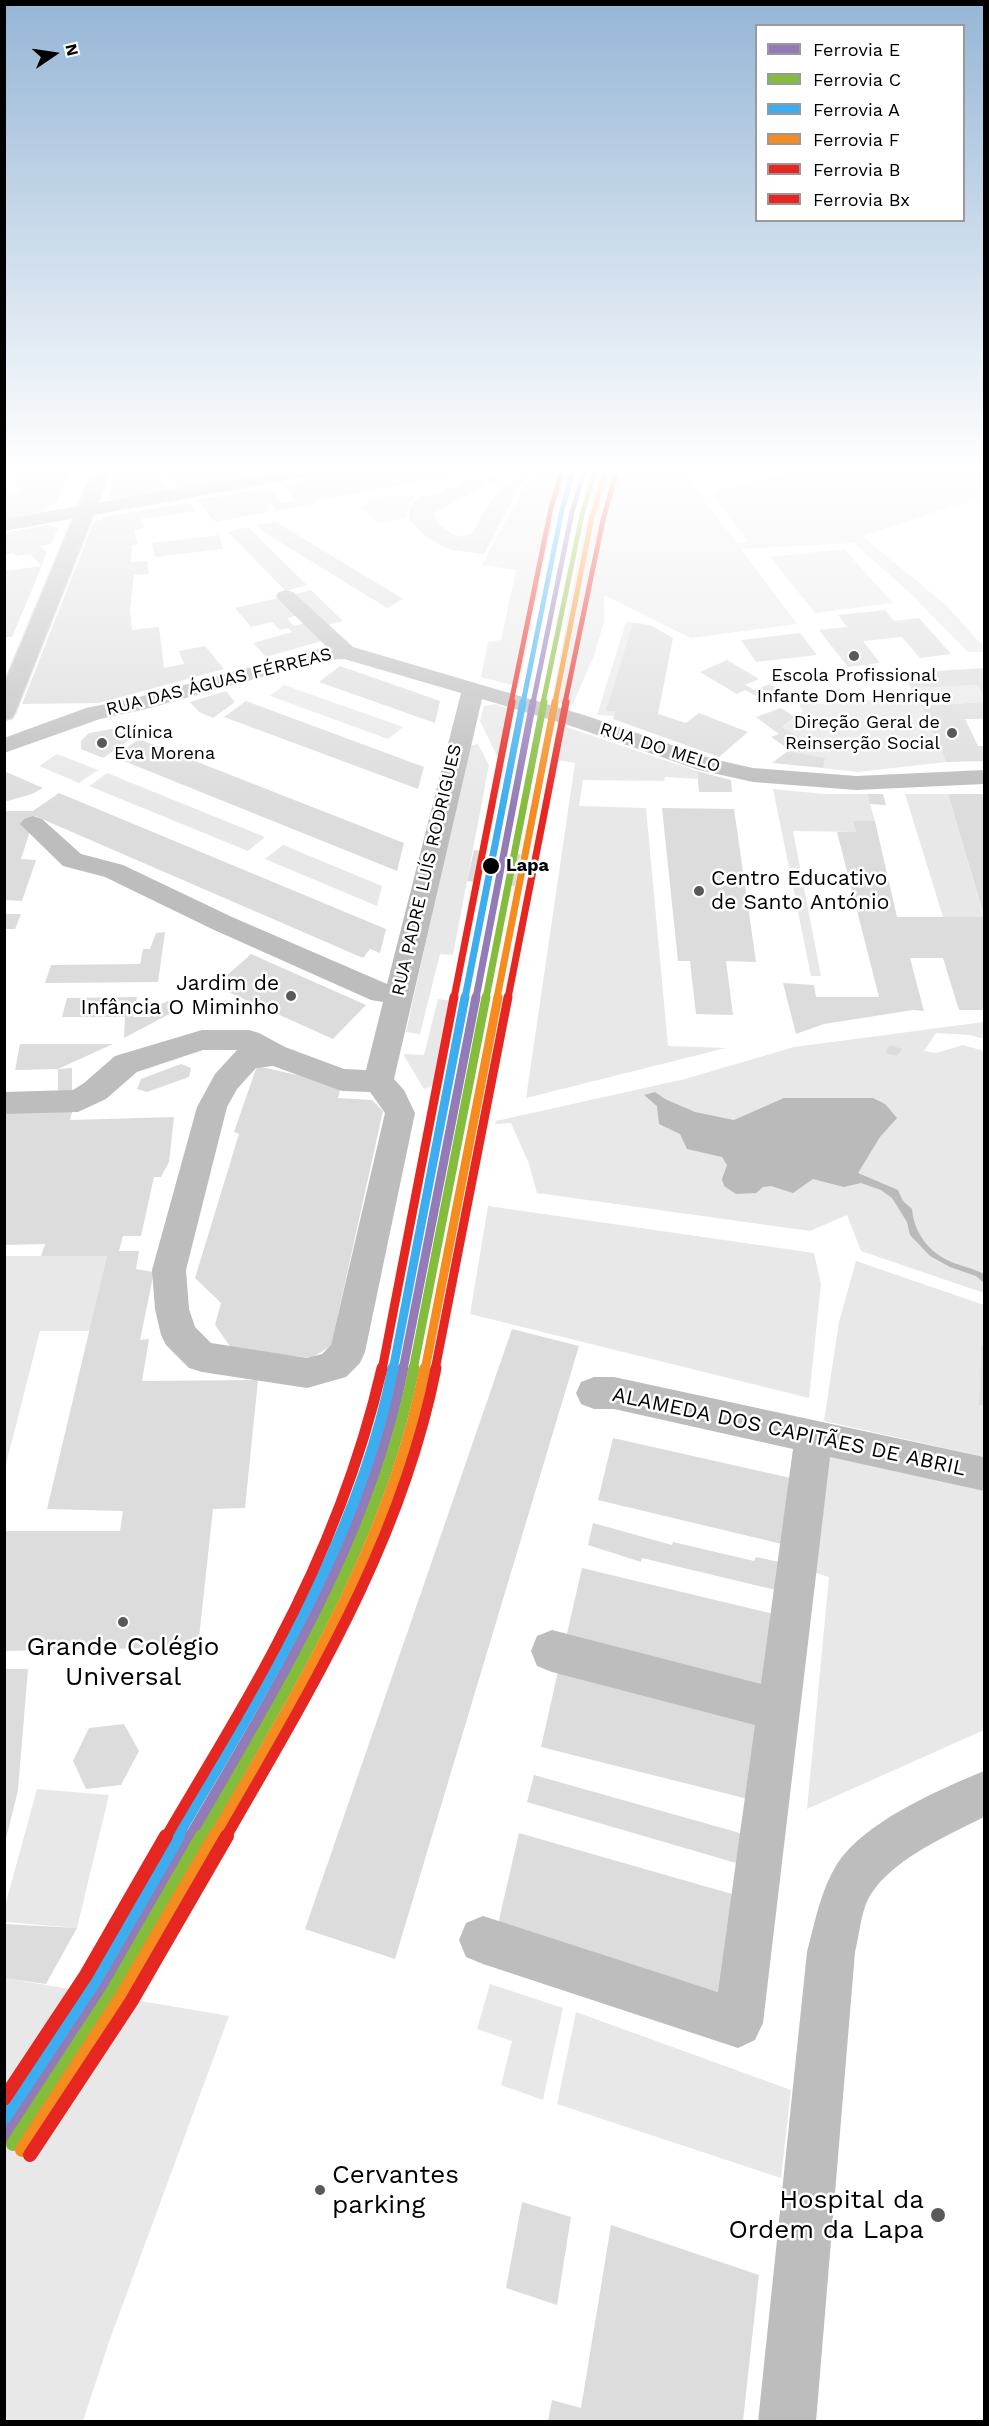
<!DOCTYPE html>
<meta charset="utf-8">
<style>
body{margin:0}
#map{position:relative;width:989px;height:2426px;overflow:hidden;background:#fff;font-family:"Work Sans",sans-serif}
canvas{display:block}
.frame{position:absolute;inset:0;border:6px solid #000;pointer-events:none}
.legend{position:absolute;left:755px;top:24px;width:210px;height:198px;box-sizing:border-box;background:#fff;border:2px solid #999;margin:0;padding:8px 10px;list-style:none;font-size:18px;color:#000}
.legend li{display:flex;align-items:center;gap:12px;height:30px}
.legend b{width:30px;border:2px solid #999}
.north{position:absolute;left:24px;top:24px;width:60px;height:60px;-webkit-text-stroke:4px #fff;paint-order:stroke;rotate:77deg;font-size:16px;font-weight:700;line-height:24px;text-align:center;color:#000}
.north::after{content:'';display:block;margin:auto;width:21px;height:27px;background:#000;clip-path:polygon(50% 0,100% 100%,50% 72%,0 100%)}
</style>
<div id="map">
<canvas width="989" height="2426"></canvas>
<div class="frame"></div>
<ul class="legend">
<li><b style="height:8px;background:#937bb8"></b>Ferrovia E</li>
<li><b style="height:8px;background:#84bc3b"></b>Ferrovia C</li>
<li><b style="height:8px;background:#3caeef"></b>Ferrovia A</li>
<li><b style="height:8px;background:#f68b1f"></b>Ferrovia F</li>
<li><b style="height:8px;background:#e62621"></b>Ferrovia B</li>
<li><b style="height:8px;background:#e62621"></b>Ferrovia Bx</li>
</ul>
<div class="north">N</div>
</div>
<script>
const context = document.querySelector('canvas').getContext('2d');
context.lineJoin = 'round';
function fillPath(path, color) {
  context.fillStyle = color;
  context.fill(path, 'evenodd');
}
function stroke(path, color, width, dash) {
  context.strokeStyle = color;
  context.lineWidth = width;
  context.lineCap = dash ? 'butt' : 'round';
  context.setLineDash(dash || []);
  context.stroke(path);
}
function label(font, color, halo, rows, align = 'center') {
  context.font = font + ' "Work Sans",sans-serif';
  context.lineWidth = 5;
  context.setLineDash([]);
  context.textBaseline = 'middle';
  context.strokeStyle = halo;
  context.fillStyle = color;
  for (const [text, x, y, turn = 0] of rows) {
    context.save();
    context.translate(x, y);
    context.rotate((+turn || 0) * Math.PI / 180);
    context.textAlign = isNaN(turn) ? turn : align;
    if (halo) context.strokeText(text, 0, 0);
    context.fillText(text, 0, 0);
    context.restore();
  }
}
fillPath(new Path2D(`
 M550 468H572L550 533 519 687 481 677 488 642 501 640 516 570 482 565 526 483Z
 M600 468H680L737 543 749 542 713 496 719 489 807 468H984V496L862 536 946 605 980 643H984V652H968L912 595 854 543 741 549 797 624 691 638 604 595V622L594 656 572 706 552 700 577 565 594 483Z
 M416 496 409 503 406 517 379 523 361 508 371 497Z
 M844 549 893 603 815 613 770 557Z
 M626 622 646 624H633L607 710 615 711 614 716 597 715Z
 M284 685 403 727 388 739 270 696Z
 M977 685 984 696V702L922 706 946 762 858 772 823 768 824 758 788 751 804 739 782 727 803 712 794 694 817 704 915 697 911 688Z
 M495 704 514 710 505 756H497L480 721 484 706Z
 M566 727 697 771V779L665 777 664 781 583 780 579 806 646 808 668 1046 726 1048 526 1098 575 763 558 760Z
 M478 744 489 765 453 955 440 954 420 1034 406 1032 469 746Z
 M57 754 98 770 79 783 39 766Z
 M107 773 265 837 248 851 89 786Z
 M773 789 824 794H867L875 821H853L856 832 793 831 821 976H811Z
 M905 794H948L984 917H943Z
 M283 845 382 886 377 906 265 859Z
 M438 999 454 1001 438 1084 424 1089 403 1054 424 1055Z
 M984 1022V1039L970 1035 936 1033 924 1051 936 1053 963 1045 984 1051V1293L861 1251 847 1215 810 1231 537 1193 529 1164 511 1123 495 1124 496 1121 685 1079 794 1047Z
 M488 1206 814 1253 821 1284 809 1398 470 1314Z
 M5 1256H107L90 1331H40L5 1468Z
 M856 1261 984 1305V1346H981L979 1405 984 1406V1457L824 1421 839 1322Z
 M829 1456 984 1491V1730L807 1809 829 1577 813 1572Z
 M37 1789 109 1795 77 1928 5 1922V1906Z
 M5 1978 229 2016 110 2339 83 2421H5Z
 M490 1984 563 2008 543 2100 501 2085 512 2041 477 2029Z
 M576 2012 791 2090 781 2178 557 2104Z`), '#e8e8e8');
fillPath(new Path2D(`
 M655 1092 665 1099 695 1112 734 1120 784 1098H873L885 1104 897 1118 880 1137 858 1173 898 1190 903 1201 912 1209C914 1232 928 1251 949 1261 960 1266 973 1268 984 1274V1283L976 1276 950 1267 930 1256 910 1235 907 1222 892 1198 881 1190 861 1183 844 1187 813 1179 793 1193 771 1186 763 1187 756 1193 736 1194 724 1186 722 1179 727 1165 722 1157 687 1149 680 1134 659 1124 657 1106 644 1095Z`), '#bababa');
fillPath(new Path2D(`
 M10 468H58L56 472H70L55 505H48L45 511 4 519V494L20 491Z
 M116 468H159L160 476 168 491 112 501 108 495Z
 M183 468H300L180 491 165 471Z
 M366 468 482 470 315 501 317 503 276 511 270 501 268 512 215 522 197 500 270 488 282 503 295 501 283 485Z
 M498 474 502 477 436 511 434 514 438 524 456 536 470 535 502 485 525 474 532 476 522 482 484 554 452 550 440 545 424 535 410 520 409 513 413 503 420 497 445 492 442 489 462 485 458 482Z
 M189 503 196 511 141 519 144 528 134 530 138 544 132 545 131 562 147 561 149 574 134 575 130 609 132 630 159 627 164 668 184 664 179 651 205 646 224 669 99 703 22 704 94 521 102 520 103 517Z
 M276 522 385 588 403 599 387 608 262 531 257 525Z
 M48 525 58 528 51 544 40 546 47 553 41 566 31 554 16 556 13 553 4 555V533Z
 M248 527 307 585 286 591 228 532Z
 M219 535 223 549 155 557 152 543Z
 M42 566 12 637H4V571Z
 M311 590 343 621 324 626 292 595Z
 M282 597 300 615 287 618 294 626 308 622 325 640 266 657 253 643 292 632 288 628 280 630 272 622 251 627 235 608Z
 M885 610 894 621 919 618 951 654 920 658 902 637 863 641 880 663 848 667 819 630 847 627 838 615Z
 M633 623 650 625 673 638 658 714 686 723 699 713 748 732 719 757 613 719 615 711H606Z
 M800 633 817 655 756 662 741 640Z
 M727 660 759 679 745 685 755 690 770 684 793 697 777 704 760 694 756 696 745 690 737 694 700 672Z
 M340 666 440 701 435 723 319 682Z
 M984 668V696L977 685 911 688 903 673Z
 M226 691 235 702 213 718 199 712 190 702Z
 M246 701 424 767 418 789 224 717Z
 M984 702V719H965L978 746H984V761L946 762 922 706Z
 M781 708 795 717 782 727 800 737 784 746 771 737 779 734 756 717Z
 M112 729 133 737 103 758 81 749V741L89 733Z
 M139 739 404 843 397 871 114 757Z
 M788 751 825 758 823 768 772 763Z
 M4 771 43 788 32 794 4 802Z
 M697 771 731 780 732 792H699Z
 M59 793 386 929 380 953 370 949 363 958 35 816 21 859 36 860 22 901 4 900V811H33Z
 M867 794H883L886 805 870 804Z
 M948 794H983L984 798V916Z
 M662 808 734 809 756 962 726 961 733 1015 696 1014 690 961H678Z
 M853 821H875L897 917H984V1010H959L943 958H910L924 1011 913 1010 824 1024 796 1034 783 983 814 985 816 997H879L837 832H856Z
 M474 850 482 851 475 882 467 881Z
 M513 853 521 854 515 886 507 885Z
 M4 914H21L15 929H4Z
 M165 932 158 982 45 983 51 965 140 964 143 949H150L156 933Z
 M251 954 366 1005 333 1039 215 986Z
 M137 997 133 1017H150L153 1008 168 1001 175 1011 124 1038 125 1017H62L67 998Z
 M20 1044H113L58 1069 72 1068V1091L58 1093V1069L15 1070Z
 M890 1045 902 1049 897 1056 885 1053Z
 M181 1064 191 1068 189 1077 147 1092 137 1089 141 1079Z
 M257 1066 341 1085 338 1098 372 1100 383 1111 331 1346 311 1358 232 1349 215 1325 221 1303 195 1278 239 1134 234 1132Z
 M74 1105 70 1120 174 1117 169 1162 161 1177H154L141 1236H123L119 1251H139L136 1269 154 1272 140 1340 149 1339 142 1381 258 1380 245 1508 213 1509 198 1647 4 1651V1531H120L123 1511 47 1509 107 1256H41L45 1244 4 1245V1108Z
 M512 1329 579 1346 395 1959 305 1929Z
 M981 1345 984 1346V1406L979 1405Z
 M613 1438 795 1479 786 1545 598 1500Z
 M593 1523 672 1545 673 1542 754 1561 756 1557 784 1563 780 1591 642 1558 641 1562 588 1545Z
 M582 1568 778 1615 768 1691 566 1638Z
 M559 1667 762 1720 752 1800 541 1747Z
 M5 1669H28L18 1790 5 1843Z
 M124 1724 139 1751 121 1785 86 1789 73 1761 89 1728Z
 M534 1775 747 1835 743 1865 527 1802Z
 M519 1833 739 1896 725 1994 498 1924Z
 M4 1924 77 1928 46 1984 4 1978Z
 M522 2202 571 2217 557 2305 506 2288Z
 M611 2225 759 2275 743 2421H548L552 2400 581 2408Z`), '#dcdcdc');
const major = new Path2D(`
 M94 468H112L15 713 12 718 4 720V684Z`);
stroke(major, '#dbdbdb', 3);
fillPath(new Path2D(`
 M297 468H338L335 472 329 473 4 531V519Z
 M286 590 293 592 353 647 584 715 713 759 753 768 856 776 984 770V784L856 790 753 782 699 770 568 725 482 699 394 1079 404 1090 415 1113 365 1352 360 1363 346 1377 307 1388 202 1372 189 1368 166 1345 161 1335 155 1309 152 1270 197 1107 215 1074 237 1050H203L137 1072 106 1099 78 1112 4 1114V1092L73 1090 84 1083 115 1056 202 1030H249L259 1033 285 1047 344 1069 366 1070 383 1002 371 1000 212 929 105 877 63 866 20 824 24 819 33 816 42 819 81 854 123 865 232 917 387 984 461 693 344 659 323 660 146 709 100 719 4 753V738L86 708 135 698 327 647 279 600 276 596 279 592ZM273 1066 342 1091 370 1092 385 1113 331 1345 322 1354 307 1358 211 1343 195 1327 189 1309 186 1270 227 1107 237 1089 256 1068Z
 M594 1377H614L984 1457V1491L830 1457 763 2023 755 2040 738 2048 483 1964 466 1957 459 1940 466 1923 483 1916 718 1992 755 1725 552 1672 537 1666 531 1651 537 1636 552 1630 761 1684 793 1449 614 1409H594L581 1404 576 1393 581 1382Z
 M984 1771V1817C947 1836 880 1864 865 1907 860 1921 859 1937 855 1952L816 2422H758L807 1952C815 1922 820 1892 837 1864 864 1822 938 1790 984 1771Z`), '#bdbdbd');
fillPath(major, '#bdbdbd');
stroke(new Path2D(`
 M533 703 572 512 585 468`), '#937bb8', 5);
stroke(new Path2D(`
 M476 998 533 702`), '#937bb8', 7);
stroke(new Path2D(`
 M403 1370 476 997`), '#937bb8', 9);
stroke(new Path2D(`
 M190 1837C276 1689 370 1539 403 1368`), '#937bb8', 11);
stroke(new Path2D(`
 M4 2137 104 1986 191 1836`), '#937bb8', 14);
stroke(new Path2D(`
 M543 703 582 515 595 471`), '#84bc3b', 5);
stroke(new Path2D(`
 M486 998 544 702`), '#84bc3b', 7);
stroke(new Path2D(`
 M413 1370 486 997`), '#84bc3b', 9);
stroke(new Path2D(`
 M202 1837C288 1687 380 1541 414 1368`), '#84bc3b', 11);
stroke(new Path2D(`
 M13 2144 113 1991 202 1836`), '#84bc3b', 14);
stroke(new Path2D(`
 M523 703 562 510 574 468`), '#3caeef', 5);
stroke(new Path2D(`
 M465 998 523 702`), '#3caeef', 7);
stroke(new Path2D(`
 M393 1370 465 997`), '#3caeef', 9);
stroke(new Path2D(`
 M177 1837C263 1689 360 1539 393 1368`), '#3caeef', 11);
stroke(new Path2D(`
 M4 2118 95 1980 178 1836`), '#3caeef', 14);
stroke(new Path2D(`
 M555 703 592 517 605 474`), '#f68b1f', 5);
stroke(new Path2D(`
 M497 998 555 702`), '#f68b1f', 7);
stroke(new Path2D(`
 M425 1370 498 997`), '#f68b1f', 9);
stroke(new Path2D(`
 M214 1837C300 1689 392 1540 425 1368`), '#f68b1f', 11);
stroke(new Path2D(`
 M22 2150 122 1996 215 1836`), '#f68b1f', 14);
stroke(new Path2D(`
 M511 703 551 508 563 468`), '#e62621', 5);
stroke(new Path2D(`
 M454 998 512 702`), '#e62621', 7);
stroke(new Path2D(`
 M382 1370 454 997`), '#e62621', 9);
stroke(new Path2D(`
 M166 1837C203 1773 243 1710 277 1644 323 1557 360 1464 382 1368`), '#e62621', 11);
stroke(new Path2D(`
 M4 2099 86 1975 166 1836`), '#e62621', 14);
stroke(new Path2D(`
 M565 703 603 520 615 477`), '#e62621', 5);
stroke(new Path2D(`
 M508 998 566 702`), '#e62621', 7);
stroke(new Path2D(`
 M435 1370 508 997`), '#e62621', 9);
stroke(new Path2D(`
 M226 1837C312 1687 402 1541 436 1368`), '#e62621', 11);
stroke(new Path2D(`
 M30 2155 131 2002 227 1836`), '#e62621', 14);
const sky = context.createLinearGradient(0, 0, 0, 808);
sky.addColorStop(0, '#95b6d6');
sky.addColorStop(0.58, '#fff');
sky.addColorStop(1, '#ffffff00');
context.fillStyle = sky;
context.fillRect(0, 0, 989, 808);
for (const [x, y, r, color] of [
 [854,656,6,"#595959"],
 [952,733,6,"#595959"],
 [102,743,6,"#595959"],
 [491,866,9,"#000"],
 [699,891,6,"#595959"],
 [291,996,6,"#595959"],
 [123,1622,6,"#595959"],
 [320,2190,6,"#595959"],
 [938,2215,8,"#595959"]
]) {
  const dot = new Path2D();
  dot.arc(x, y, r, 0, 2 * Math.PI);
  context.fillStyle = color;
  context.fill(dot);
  stroke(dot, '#fff', 2);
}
label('18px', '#000', '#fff', [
 ["Escola Profissional",854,676],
 ["Infante Dom Henrique",854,697],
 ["Direção Geral de",940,723,"right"],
 ["Reinserção Social",940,744,"right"],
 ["Clínica",114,733,"left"],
 ["Eva Morena",114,754,"left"]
]);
label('18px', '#000', '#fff', [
 ["RUA DAS ÁGUAS FÉRREAS",219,682,-14],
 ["RUA DO MELO",660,748,18],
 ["RUA PADRE LUÍS RODRIGUES",427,870,-77]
]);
label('bold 18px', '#000', '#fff', [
 ["Lapa",506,866]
], 'left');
label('21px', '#000', '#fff', [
 ["Centro Educativo",711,879],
 ["de Santo António",711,903],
 ["Jardim de",279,984,"right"],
 ["Infância O Miminho",279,1008,"right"]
], 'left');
label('21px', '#000', '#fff', [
 ["ALAMEDA DOS CAPITÃES DE ABRIL",789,1432,12]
]);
label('26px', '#000', '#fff', [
 ["Grande Colégio",123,1647],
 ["Universal",123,1677],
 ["Cervantes",332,2175,"left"],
 ["parking",332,2205,"left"],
 ["Hospital da",924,2200,"right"],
 ["Ordem da Lapa",924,2230,"right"]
]);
</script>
